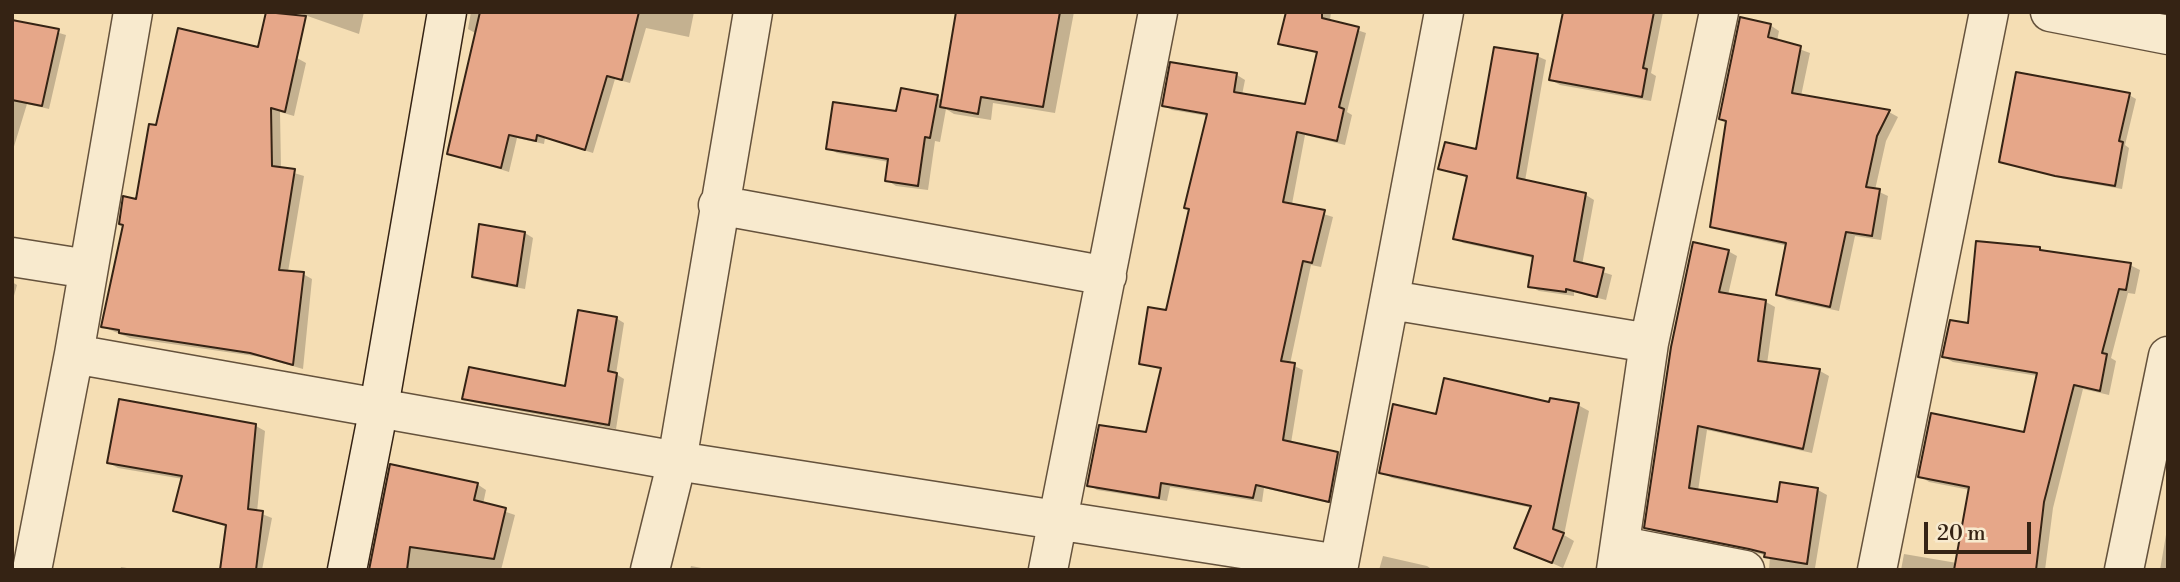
<!DOCTYPE html>
<style>
body{margin:0}
#map{position:relative;width:2180px;height:582px;overflow:hidden;background:#f5deb4;font-family:"Libre Bodoni",serif}
canvas{display:block}
.frame{position:absolute;inset:0;border:14px solid #352314;pointer-events:none}
.scale{position:absolute;left:1924px;top:522px;width:107px;height:32px;box-sizing:border-box;border:4px solid #352314;border-top:0;padding-left:9px;font-size:21px;line-height:24px;white-space:nowrap;color:#352314;-webkit-text-stroke:5px #f8eace;paint-order:stroke}
</style>
<div id="map">
<canvas width="2180" height="582"></canvas>
<div class="frame"></div>
<div class="scale">20 m</div>
</div>
<script>
const context = document.querySelector('canvas').getContext('2d');
context.lineJoin = 'round';
function fillPath(path, color) {
  context.fillStyle = color;
  context.fill(path, 'evenodd');
}
function stroke(path, color, width, dash) {
  context.strokeStyle = color;
  context.lineWidth = width;
  context.lineCap = dash ? 'butt' : 'round';
  context.setLineDash(dash || []);
  context.stroke(path);
}
fillPath(new Path2D(`
 M296 12H364L359 34Z
 M471 12H694L689 37 646 28 630 83 615 79 593 153 545 138 544 144 517 138 509 172 449 153 477 34 468 29Z
 M958 12H1074L1055 113 993 103 991 120 954 114 946 109 940 142 935 141 928 190 896 186 887 180 889 162 837 153 828 148 898 113 902 90 943 100Z
 M1287 12H1331L1330 21 1366 33 1347 112 1352 115 1345 145 1305 135 1292 204 1333 217 1321 267 1311 265 1290 364 1303 370 1291 443 1338 453 1346 458 1337 505 1264 488 1262 502 1170 487 1167 501 1097 490 1089 485 1148 433 1162 370 1141 363 1168 312 1208 116 1172 110 1164 105 1237 75 1245 80 1242 95 1306 106 1318 54 1280 43Z
 M1619 12H1663L1651 73 1656 76 1651 101 1560 85 1551 80Z
 M12 19 66 35 49 109 27 104 12 153Z
 M1770 25 1779 31 1777 41 1810 53 1801 96 1889 112 1898 117 1886 141 1875 190 1888 196 1881 240 1855 236 1839 311 1787 300 1778 295 1788 246 1722 231 1712 226 1728 123 1721 119Z
 M1537 56 1546 60 1525 181 1586 195 1594 200 1582 265 1612 275 1606 300 1574 292V296L1539 291 1530 286 1534 258 1463 243 1455 238 1468 178 1440 168 1478 151Z
 M297 58 306 63 294 116 280 112 281 169 304 176 288 272 303 274 312 279 303 369 261 357 130 338 103 327 157 127Z
 M2129 95 2136 99 2125 145 2129 148 2122 189 2064 179 2001 161Z
 M525 233 533 238 525 289 482 281 474 276Z
 M2039 249 2130 265 2140 270 2135 294 2128 293 2111 358 2116 361 2109 395 2083 389 2053 508 2045 570H1901L1904 554 1957 563 1970 490 1929 482 1920 476 2025 434 2038 376 1953 362 1944 357Z
 M1728 251 1737 256 1728 295 1766 302 1775 307 1767 364 1820 371 1829 376 1812 453 1707 430 1698 491 1778 504 1781 484 1818 490 1827 495 1815 568 1769 570 1770 556 1655 532 1646 527Z
 M12 282 17 285 12 303Z
 M616 318 624 323 616 374 624 379 616 429 472 402 464 398 566 388Z
 M1578 405 1589 411 1564 535 1574 541 1563 568 1516 547 1532 508 1392 478 1381 472 1437 416Z
 M256 426 265 431 257 512 272 518 262 570H221L228 527 175 511 183 479 118 468 109 463Z
 M391 466 477 484 486 490 483 504 515 515 501 570H369Z
 M2168 523V570H2160Z
 M1383 556 1427 566 1433 570H1379Z
 M691 566 712 570H690Z
 M121 567 139 570H120Z`), '#0003');
const building = new Path2D(`
 M266 12 306 16 285 112 271 108 272 166 295 169 279 270 304 272 293 365 250 353 119 333V330L101 327 123 225 119 224 123 196 136 199 149 124 156 125 178 28 258 47Z
 M480 12H639L622 80 607 76 585 150 537 135 536 141 509 135 501 168 447 154Z
 M956 12H1060L1043 107 981 97 978 114 940 107Z
 M1286 12H1322V18L1359 27 1339 107 1344 109 1337 141 1297 132 1283 202 1325 210 1312 263 1303 261 1281 361 1295 363 1283 440 1338 452 1329 502 1256 485 1253 498 1161 483 1159 498 1087 486 1099 425 1146 432 1161 368 1139 364 1148 307 1166 310 1189 209 1184 208 1207 114 1162 106 1170 62 1237 73 1234 92 1305 104 1317 52 1278 44Z
 M1563 12H1654L1643 68 1647 69 1642 97 1549 80Z
 M1740 17 1771 24 1768 37 1801 46 1792 93 1890 110 1877 136 1866 187 1880 189 1872 236 1846 232 1830 307 1776 295 1786 243 1710 227 1726 121 1719 119Z
 M12 20 59 29 42 106 12 100Z
 M1494 47 1538 54 1517 178 1586 193 1574 261 1604 268 1597 297 1566 289V292L1528 287 1533 256 1453 239 1467 176 1438 169 1445 142 1476 149Z
 M2016 72 2130 93 2119 141 2123 142 2115 186 2055 176 1999 162Z
 M901 88 938 95 930 138 925 137 918 186 885 181 888 159 826 149 833 102 896 111Z
 M479 224 525 232 517 286 472 277Z
 M1976 241 2040 247V250L2131 263 2126 290 2119 289 2102 353 2107 354 2100 391 2074 385 2044 502 2036 570H1954L1969 487 1918 477 1931 413 2024 432 2037 373 1942 357 1950 320 1968 323Z
 M1693 242 1729 250 1719 292 1766 300 1758 361 1820 369 1803 449 1698 426 1689 488 1777 502 1780 482 1818 488 1807 564 1764 557 1765 553 1749 549 1644 528 1671 347Z
 M578 310 617 317 608 371 617 373 609 425 462 399 469 367 565 386Z
 M1444 378 1549 402 1550 398 1579 403 1553 529 1564 533 1552 563 1514 548 1531 506 1379 473 1393 404 1436 414Z
 M119 399 256 424 248 509 263 511 256 570H220L226 525 173 511 182 476 107 463Z
 M390 464 478 483 474 500 506 508 494 559 410 547 407 570H369Z`);
fillPath(building, '#e6a789');
stroke(building, '#352314', 2);
const street = new Path2D(`
 M2050 12 2168 35
 M718 205 1107 276
 M12 257 88 269
 M1391 300 1649 343
 M74 354 677 461 1339 564
 M1622 546 1745 570
 M32 570 74 354 133 12
 M650 570 677 461 753 12
 M1048 570 1158 12
 M1338 570 1444 12
 M1616 570 1649 343 1719 12
 M1877 570 1989 12
 M2124 570 2168 356`);
const secondary = new Path2D(`
 M347 570 379 407 447 12`);
stroke(street, '#65523c', 41);
stroke(secondary, '#352314', 41);
stroke(street, '#f8eace', 38);
stroke(secondary, '#f8eace', 38);
</script>
